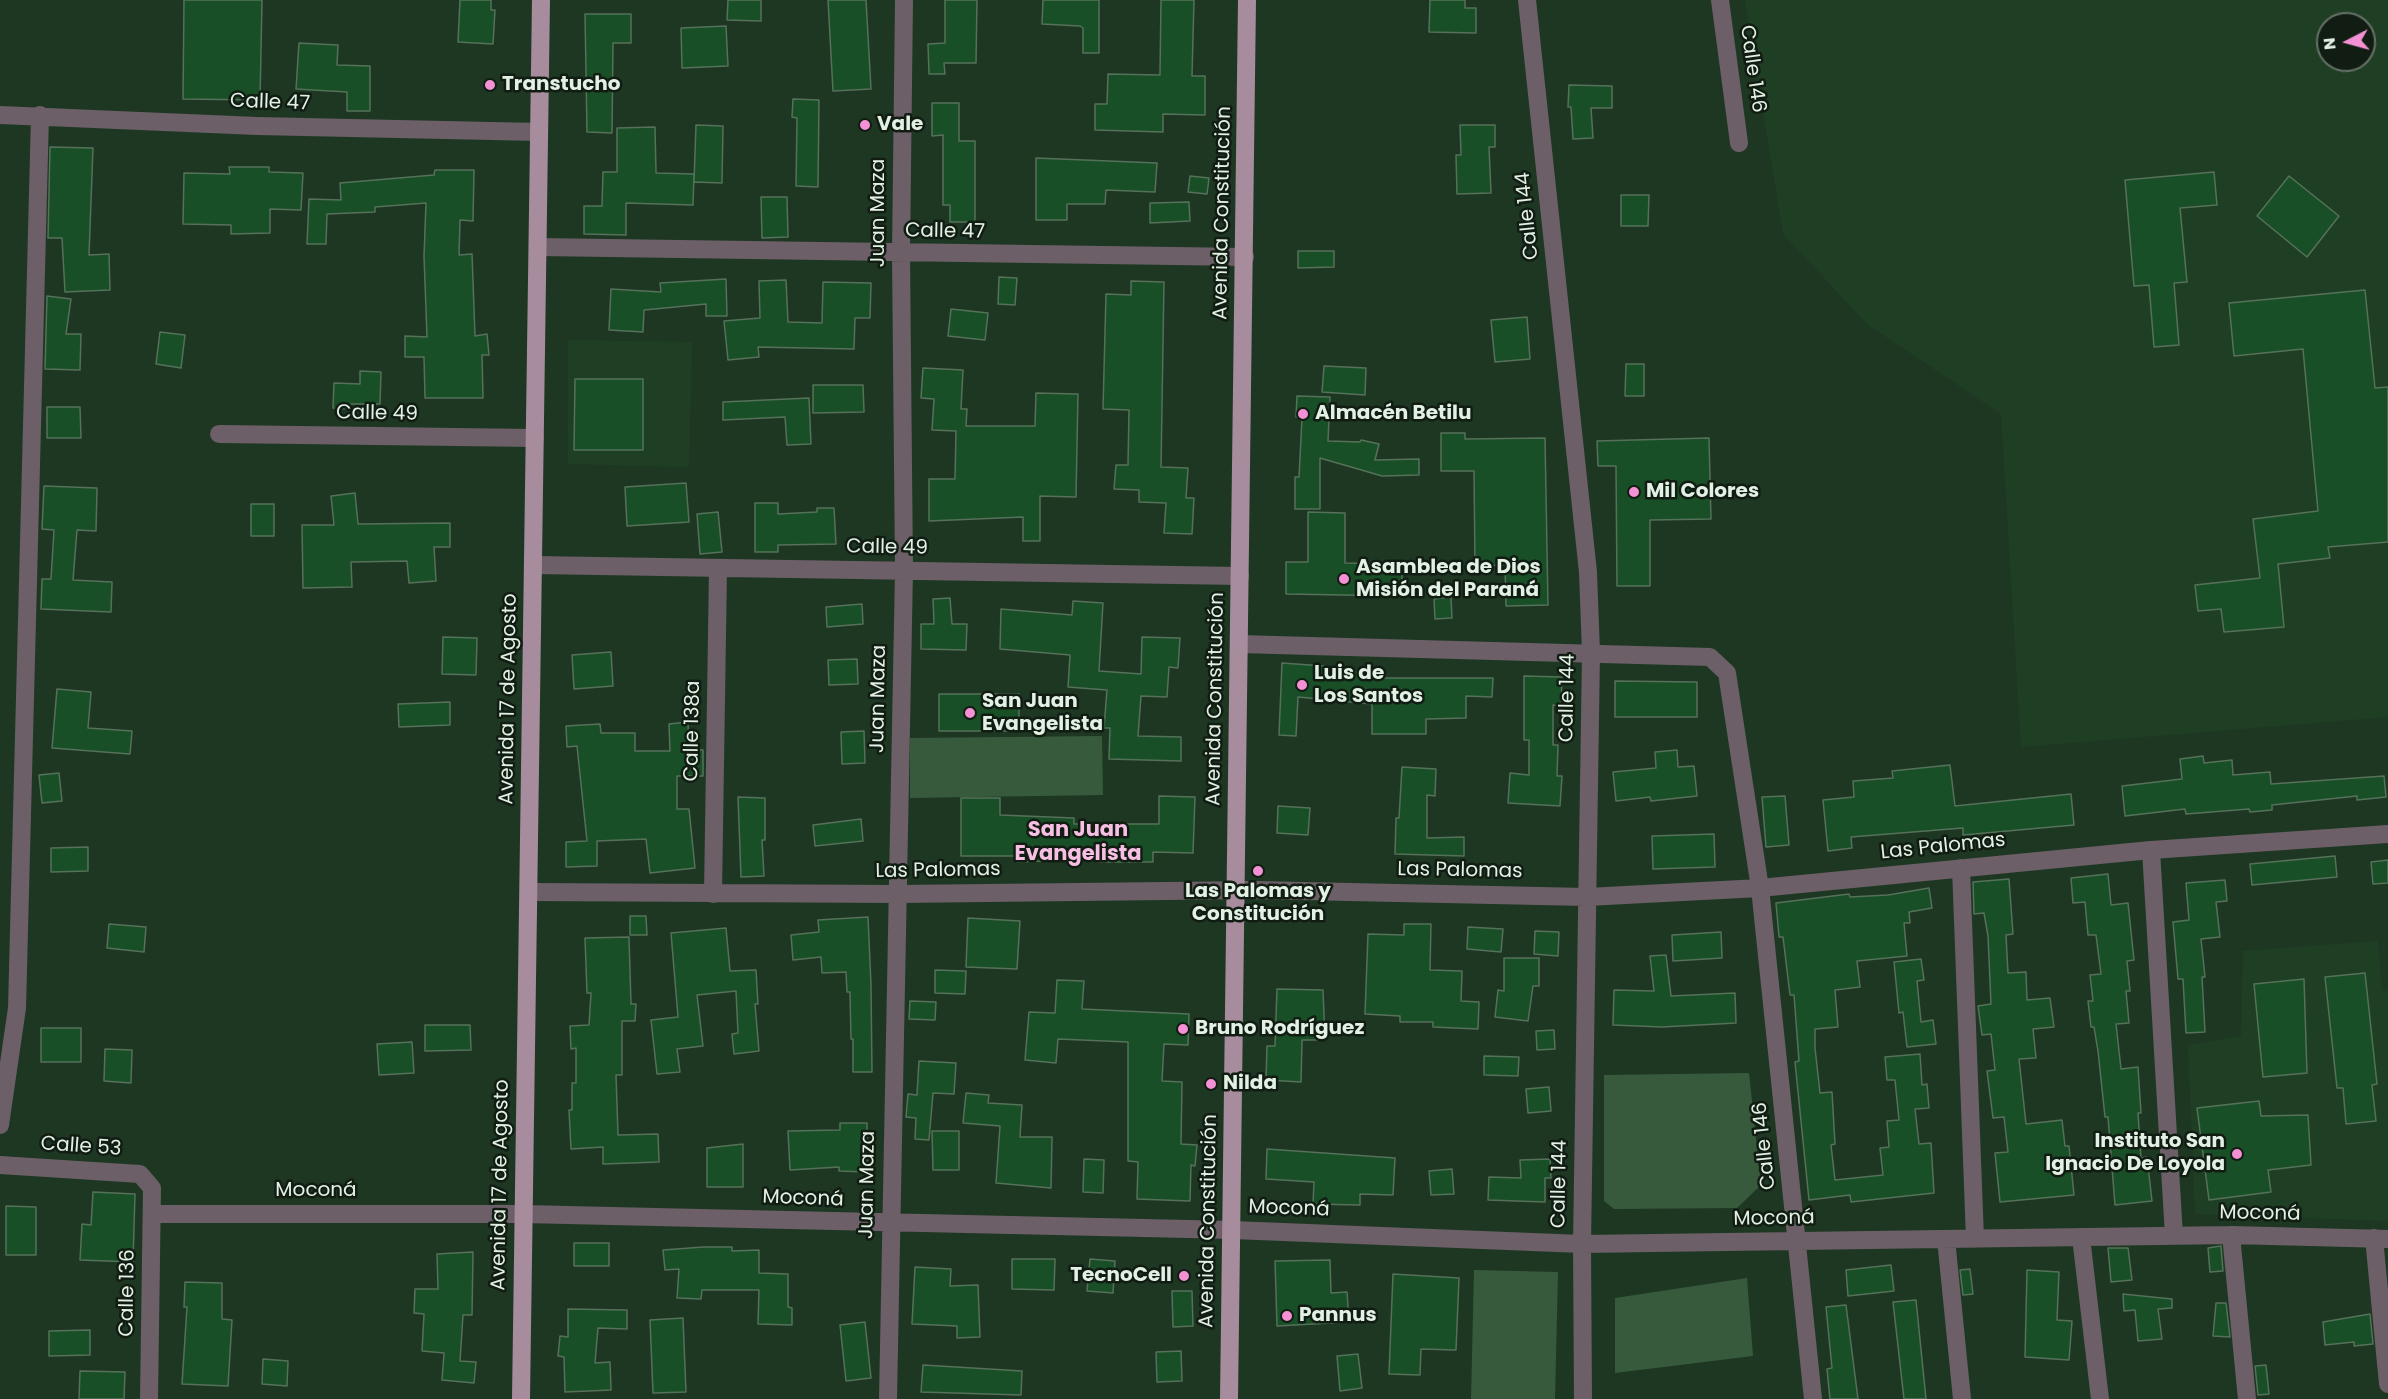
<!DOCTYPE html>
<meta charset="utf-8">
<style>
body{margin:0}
#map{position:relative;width:2388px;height:1399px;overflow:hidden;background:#1e3723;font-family:Poppins,sans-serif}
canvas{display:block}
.north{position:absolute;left:2316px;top:12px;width:60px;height:60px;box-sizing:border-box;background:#111c12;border:2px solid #657166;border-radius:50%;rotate:264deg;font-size:16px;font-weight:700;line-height:24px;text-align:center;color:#e2f1e4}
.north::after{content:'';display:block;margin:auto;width:21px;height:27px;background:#f491d4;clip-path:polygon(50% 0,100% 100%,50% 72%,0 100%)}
</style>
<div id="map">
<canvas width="2388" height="1399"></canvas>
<div class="north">N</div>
</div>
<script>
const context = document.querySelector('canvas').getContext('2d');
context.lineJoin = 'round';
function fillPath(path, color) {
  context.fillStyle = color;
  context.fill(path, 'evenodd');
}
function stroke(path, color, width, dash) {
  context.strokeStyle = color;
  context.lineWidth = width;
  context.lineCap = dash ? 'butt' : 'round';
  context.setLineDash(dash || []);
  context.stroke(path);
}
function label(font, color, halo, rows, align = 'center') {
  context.font = font + ' Poppins,sans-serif';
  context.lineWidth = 5;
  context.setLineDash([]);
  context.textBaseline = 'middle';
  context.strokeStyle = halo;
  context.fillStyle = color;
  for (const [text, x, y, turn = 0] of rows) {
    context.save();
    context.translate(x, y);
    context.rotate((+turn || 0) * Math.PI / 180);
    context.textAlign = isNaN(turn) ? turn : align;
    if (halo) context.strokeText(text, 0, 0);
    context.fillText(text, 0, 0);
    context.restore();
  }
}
fillPath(new Path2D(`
 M1745 0H2388V717L2021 747 2001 414 1868 325 1783 234ZM2328 24H2364V60H2328Z
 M568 340 692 342 689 467 568 464Z
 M2378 941 2382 991H2388V1221L2195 1214 2188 1045 2241 1036 2243 951Z`), '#1f3f25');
fillPath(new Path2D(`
 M1102 736 1103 795 910 798V738Z
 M1749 1073 1761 1185 1737 1208 1614 1209 1604 1201V1075Z
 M1474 1270 1558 1272 1555 1399H1471Z
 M1747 1278 1753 1356 1615 1373V1298Z`), '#375a3d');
const building = new Path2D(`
 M184 0H262L260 100 183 99Z
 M460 0H491V10H495L493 44 458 42Z
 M728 0H761V21L727 20Z
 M828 0H866L871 89 833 91Z
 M945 0H977L976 63H944L945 74H929L928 44 945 43Z
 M1043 0H1099V53H1083V28L1080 26 1042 24Z
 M1161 0H1194L1192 76H1205V115L1163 114V132L1095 130V104H1107L1108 74 1160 75Z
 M1430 0H1465V8H1476V33L1429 32Z
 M585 14H631V43H613L612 133 587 132Z
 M726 26 728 66 682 68 681 28Z
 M299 43 338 45 337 65 370 66V111H347V92L296 89Z
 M1569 85 1612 86V108H1591L1593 138 1573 139 1571 107H1568Z
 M793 99 819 100 818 187 796 186 797 118 792 117Z
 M932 103H959V141H975V222H950V205H943V135L932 136Z
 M696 125 723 126 722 183 694 182Z
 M1460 125H1495V147H1489L1491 193 1457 194 1456 155H1461Z
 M655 127 656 173 694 174 693 205 626 203V235L584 234V206H602L603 172H617V128Z
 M50 147 93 148 89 255 109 254 110 290 65 292 62 238H48Z
 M1036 158 1157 163 1155 192 1106 190 1105 204H1067V220H1036Z
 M229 167H269V172L303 173 301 210 270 209V233L231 234V225L183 224 184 173 230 174Z
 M435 170H474L473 221 460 220 459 255 472 254 475 336 487 334 489 355H482L483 398H425L424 357H405V336L427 337 424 256 426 203 375 207V212L327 214 326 244H307L309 199 341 200 340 183 434 175Z
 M2214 172 2217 205 2180 208 2187 282 2174 283 2179 345 2154 347 2149 285 2134 286 2125 180Z
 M1190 176 1209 178 1207 194 1188 192Z
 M2289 176 2339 216 2307 257 2257 216Z
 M1621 195H1649L1648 226H1621Z
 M761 197H787L788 237 762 238Z
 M1189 202 1190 221 1150 223V203Z
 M1298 251H1334V267L1298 268Z
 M999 277 1017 278 1015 305 998 304Z
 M726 279 727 316H706V304L644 310 643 332 609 330 611 289 661 292 660 283Z
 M786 280 788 322 822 323 823 282 871 283 870 318H855L854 349 758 347 759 357 728 360 724 321 760 318 759 281Z
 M1131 281 1164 282 1161 467 1188 468 1186 498H1194L1192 534 1164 533 1166 503 1139 502V490L1114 489 1116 465H1128L1129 410 1103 409 1106 294 1131 295Z
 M2365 290 2375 388 2388 387V542L2328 547 2330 558 2278 564 2284 627 2224 632 2221 609 2198 611 2195 585 2260 578 2253 519 2318 511 2303 349 2234 356 2229 303Z
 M47 296 71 299 66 334H81L80 370 45 369Z
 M951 309 988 313 985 340 948 336Z
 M1527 317 1530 359 1495 362 1491 320Z
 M160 332 185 335 181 368 156 364Z
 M1626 364H1644V396H1625Z
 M1324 366 1366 368 1365 395 1322 392Z
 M923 368 963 370 961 409H967L966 426H1035L1036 393 1078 394 1076 497 1040 496V541H1023V517L929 521V479H955L956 431 932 430 934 399 921 398Z
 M360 371 381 372 380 404H351L350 409 333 408 334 383 360 384Z
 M575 379H643V450H574Z
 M813 385H863L864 412 813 413Z
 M1297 396 1330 397 1328 441 1360 442 1361 440 1379 444 1375 460 1419 459V475L1382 476 1320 458V509H1295V477H1299L1302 418 1296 417Z
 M809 398 811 444 787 445 785 417 723 420V402Z
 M47 407H80L81 438H47Z
 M1441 433H1465V439L1545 438 1548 605 1506 606 1505 565 1475 566 1474 471H1441Z
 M1709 438 1711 519 1650 520V586H1617L1616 466H1598L1597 441Z
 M686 483 689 522 627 526 625 487Z
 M44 486 97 488 96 531 77 530 73 580 112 582 111 612 41 609 42 579H51L54 530 42 529Z
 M355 493 358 524 450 523V547H434L436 581 409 583 407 561 351 562 352 587 303 588 302 525H334L331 496Z
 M755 503H778V514L817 512V508H834L836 544 778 545V552H755Z
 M251 504H274V536H251Z
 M718 512 722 552 700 554 697 514Z
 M1308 512 1345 513V563L1402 564V596L1286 594V562H1308Z
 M1451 597 1452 618 1435 619 1434 599Z
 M950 598 952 624H967L966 650 921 649V624H934L933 599Z
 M1073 601 1103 603 1099 671 1141 674 1142 637 1180 638 1178 668 1169 667 1167 697 1141 696 1138 736 1181 737V761L1109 759 1110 728H1104L1107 690 1068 687 1070 655 1000 649 1001 609 1072 615Z
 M862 604 863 624 827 627 826 607Z
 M443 637 477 638 476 675 442 674Z
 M611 652 613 686 574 689 572 655Z
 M857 659 858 684 829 685 828 660Z
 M1282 663 1324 666V669L1366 673 1365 678H1493L1492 697 1466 696V718L1426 719V734H1372V704L1298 697 1296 736 1279 735Z
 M1524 676 1562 677 1561 706 1553 705V745H1558L1557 776H1562L1560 806 1508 803 1510 773 1529 775V740H1524Z
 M1615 681 1697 682V717H1615Z
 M57 689 91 692 88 728 132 731 130 754 52 748Z
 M939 694H1019V731H939Z
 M450 702V725L399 727 398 704Z
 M688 722 689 750H703V776H677V809H689L695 868 650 873 646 839 597 841V866L566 867V842L587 841 577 746 567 747 566 726 600 724 601 733H635V751H670L669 724Z
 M864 731 865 763 842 764 841 732Z
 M1677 750 1678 767 1694 766 1697 796 1651 801 1650 797 1616 801 1613 772 1656 768 1655 752Z
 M2203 756 2204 763 2232 760 2233 775 2270 772 2271 784 2384 776 2386 797 2357 800V796L2272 805V810L2250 812 2249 809 2186 814 2185 809 2125 816 2122 786 2182 779 2180 759Z
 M1950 765 1955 806 2071 794 2074 825 1963 835V828L1851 837 1852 848 1828 851 1823 800 1854 797 1853 781 1893 778 1892 771Z
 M1402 767 1436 769 1435 796 1427 795V838L1464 837V856L1395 854 1396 818H1399Z
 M59 773 62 801 42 803 39 775Z
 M1159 796 1195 797 1193 853 1153 852V862H1098V858H1044V861L1017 862V856H961V798H1000V815L1074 818V824H1159Z
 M1785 796 1789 845 1766 847 1762 797Z
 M738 797 765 798V840H762L764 876 741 877Z
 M1278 806 1310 808 1308 835 1277 833Z
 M861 819 863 841 815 846 813 825Z
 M1714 834 1715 867 1653 869 1652 836Z
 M88 847V871L51 872V848Z
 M2335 856 2337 877 2252 885 2250 864Z
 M2388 860V883L2373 884 2371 862Z
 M2108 874 2111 905 2128 903 2134 960 2127 961 2130 991H2126L2129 1023 2116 1024 2121 1069 2138 1067 2141 1113H2138L2141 1158 2147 1157 2152 1201 2115 1205 2108 1117H2105L2098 1051 2094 1027H2091L2088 1001H2093L2090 975 2101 974 2096 935H2088L2085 902 2073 903 2071 878Z
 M2009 879 2013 934 2006 935 2008 973 2026 972 2027 1000 2050 998 2054 1027 2033 1029 2036 1058 2019 1059 2026 1124 2062 1120 2065 1146H2069L2074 1195 2000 1202 1995 1153 2008 1152 2004 1117 1993 1118 1987 1071 1995 1070 1991 1034 1982 1035 1978 1006 1991 1004 1988 936 1984 913 1974 914 1973 882Z
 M2225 880 2227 901 2216 902 2220 937 2201 939 2205 977H2202L2205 1032 2186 1033 2183 979H2178L2173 922 2189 920 2186 883Z
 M1929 888 1932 908 1909 912 1910 923H1904L1907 956 1857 961 1860 987 1835 990 1838 1027 1815 1029V1048L1820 1093 1832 1092 1835 1144 1831 1145 1835 1180 1883 1175 1880 1148 1889 1147 1887 1121 1899 1120 1895 1080H1887L1885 1057 1920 1054 1922 1085 1927 1084 1929 1108 1915 1109 1919 1144 1931 1143 1934 1193 1851 1202 1850 1195 1809 1200 1795 1062 1799 1061 1794 995H1790L1783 937H1779L1776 903 1849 894 1850 897 1888 895Z
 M630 916H646L647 935H630Z
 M868 917 871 985 872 1072H853V1039H851L850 992H847L846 972 822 973 821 957 793 960 791 935 819 932 818 920Z
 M968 918 1020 921 1017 969 966 967Z
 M109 924 146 927 144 952 107 948Z
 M1404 924H1431L1430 970 1462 971 1461 1001 1479 1002 1478 1029 1433 1027V1022H1400V1016L1365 1014 1368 934 1404 935Z
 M1468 927 1503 929 1501 952 1467 949Z
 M726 928 730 971 756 970 758 1004H755L759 1051 734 1054 732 1034 738 1033 736 991 697 995 703 1046 677 1049 680 1072 657 1074 651 1020 678 1017 671 933Z
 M1535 931 1559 932 1558 956 1534 954Z
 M1721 932 1722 958 1673 961 1672 935Z
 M629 937 631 1004H636L635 1021H622V1075H616L618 1135 658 1134 659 1162 603 1164V1147L571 1149 569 1110H572V1083H576V1048L571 1049 570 1026 589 1025 591 993H587L585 938Z
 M1666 955 1671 996 1735 993 1736 1023 1662 1027 1613 1025 1614 990 1654 991 1650 956Z
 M1504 958H1539V986H1533L1528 1021 1495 1017 1498 990 1504 991Z
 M1921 959 1924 980 1917 981 1921 1022 1933 1020 1936 1044 1907 1047 1903 1012 1899 1013 1894 962Z
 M935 970 966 971 965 994 935 993Z
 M2365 973 2377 1084 2372 1085 2376 1121 2346 1124 2343 1088H2337L2325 977Z
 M2304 979 2307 1073 2263 1077 2254 984Z
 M1057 980 1084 981 1082 1009 1189 1014 1188 1045 1164 1044 1162 1081 1182 1082 1181 1144 1197 1145 1195 1166 1191 1165 1190 1201 1137 1199 1138 1162 1128 1161V1042L1058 1039 1056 1063 1025 1060 1029 1012 1055 1013Z
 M1277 989 1323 990 1325 1040H1302L1301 1082 1266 1080 1267 1046H1275Z
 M910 1001 936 1002 935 1020 909 1019Z
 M425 1025H470L471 1050 425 1051Z
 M41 1028H81V1062H41Z
 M1554 1030 1555 1049 1537 1050 1536 1031Z
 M412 1042 414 1073 379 1075 377 1044Z
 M105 1049 132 1050 131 1083 104 1081Z
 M1484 1056 1519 1057 1518 1076 1484 1075Z
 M919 1061 956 1063 954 1094 933 1093 929 1140 915 1139 916 1118 906 1117 908 1094 917 1095Z
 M1549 1087 1551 1111 1528 1113 1526 1089Z
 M966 1093 989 1095 988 1103 1022 1105 1020 1137H1052L1051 1188 996 1183 1000 1126 963 1123Z
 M2259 1101 2261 1116 2308 1115 2311 1165 2268 1170 2271 1192 2209 1200 2197 1108Z
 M840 1123H867V1172L839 1171V1167L790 1170 788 1131 840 1130Z
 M932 1131H959V1170H933Z
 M743 1144V1187H707V1148Z
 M1267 1149 1395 1158 1393 1195 1360 1194V1205L1313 1204 1314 1182 1266 1179Z
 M1084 1159 1104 1160 1103 1193 1083 1192Z
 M1550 1159 1551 1178H1545V1202L1488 1200 1489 1177 1521 1178 1520 1160Z
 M1452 1169 1454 1194 1431 1195 1429 1171Z
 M93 1192 135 1194 133 1262 80 1260 82 1224 91 1225Z
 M6 1206 36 1207V1255H6Z
 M574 1243H609V1266H574Z
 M2221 1246 2223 1271 2210 1272 2208 1248Z
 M703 1247H732V1251L759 1250V1273L788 1274V1307L792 1308V1325L758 1324 759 1290H702L701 1299 677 1298 679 1269 665 1270 663 1250Z
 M2108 1248H2128L2132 1280 2111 1282Z
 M473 1252 472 1315H463L460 1361 476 1362 474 1383 442 1380 444 1353 422 1351 424 1314 414 1313 415 1289H438L437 1254Z
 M1012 1259H1055L1054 1290 1012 1289Z
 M1090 1259 1115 1261 1113 1293 1087 1291Z
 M1330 1260 1331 1293 1347 1292 1349 1322 1277 1326 1275 1261Z
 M1891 1265 1894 1291 1848 1296 1846 1270Z
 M915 1267 951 1269 950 1286 978 1285 980 1337 957 1338V1326L912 1324Z
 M1970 1269 1973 1294 1963 1295 1960 1270Z
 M2027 1270 2059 1272 2057 1320 2072 1321 2069 1360 2025 1357Z
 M1393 1274 1459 1278 1456 1350 1421 1349 1420 1375 1389 1374Z
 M185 1282 222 1283V1319L232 1320 228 1386 182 1384 187 1307H184Z
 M1172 1291H1192L1193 1326 1173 1327Z
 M2123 1294 2172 1299V1308L2158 1309 2162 1339 2138 1341 2135 1310 2124 1311Z
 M1916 1300 1926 1399H1904L1893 1302Z
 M2216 1303H2226L2230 1337 2213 1336Z
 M1846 1305 1858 1399H1830L1827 1369 1832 1368 1826 1307Z
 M568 1309 627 1310V1329L598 1328 595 1363 610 1362 611 1390 565 1392 564 1357 558 1356 560 1336 568 1337Z
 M2370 1314 2373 1344 2354 1346V1342L2325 1345 2323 1322Z
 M683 1318 686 1392 653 1393 650 1320Z
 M865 1322 871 1378 846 1381 840 1325Z
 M90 1330V1355L49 1356V1331Z
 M1181 1351 1182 1381 1157 1382 1156 1352Z
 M1358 1354 1362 1388 1340 1391 1337 1356Z
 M263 1359 288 1361 287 1386 262 1384Z
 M923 1365 1022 1371 1021 1395 921 1392Z
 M2266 1365 2269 1394 2258 1395 2255 1366Z
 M80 1371 125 1372 124 1399H79Z`);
fillPath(building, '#194f27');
stroke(building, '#56715a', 1.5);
stroke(new Path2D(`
 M1527 0 1588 572 1591 653 1582 1244 1583 1399
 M1720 0 1739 143
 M0 115 257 126 539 132
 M538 247 1245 257
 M219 434 535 438
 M534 565 1240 576
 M1239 644 1710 657 1727 673 1760 888 1813 1399
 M2151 850 2174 1236
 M1961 868 1975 1239
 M529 892 898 894 1255 890 1587 897 1760 888 2151 850 2388 834
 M713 894 718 569
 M0 1125 17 1008 40 115
 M0 1165 140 1174 152 1188 149 1399
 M152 1214H523L1233 1230 1582 1244 2231 1235 2388 1239
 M2231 1235 2247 1399
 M2081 1237 2100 1399
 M2374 1238 2388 1384
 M1946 1239 1962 1399
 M888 1399 904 571 901 254 904 0`), '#6c5f67', 18);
stroke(new Path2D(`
 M521 1399 541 0
 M1229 1399 1247 0`), '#a78c9d', 18);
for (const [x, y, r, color] of [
 [490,85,6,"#f491d4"],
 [865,125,6,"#f491d4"],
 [1303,414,6,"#f491d4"],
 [1634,492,6,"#f491d4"],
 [1344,579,6,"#f491d4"],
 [1302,685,6,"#f491d4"],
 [970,713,6,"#f491d4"],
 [1258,871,6,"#f491d4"],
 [1183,1029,6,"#f491d4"],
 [1211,1084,6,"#f491d4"],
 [2237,1154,6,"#f491d4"],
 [1184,1276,6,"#f491d4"],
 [1287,1316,6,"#f491d4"]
]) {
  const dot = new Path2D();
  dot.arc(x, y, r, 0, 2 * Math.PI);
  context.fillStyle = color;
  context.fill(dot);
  stroke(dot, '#111c12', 2);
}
label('20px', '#e2f1e4', '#111c12', [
 ["Calle 146",1752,69,82],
 ["Calle 47",270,103,2],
 ["Juan Maza",879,213,-90],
 ["Avenida Constitución",1223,213,-89],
 ["Calle 144",1528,216,-96],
 ["Calle 47",945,232,1],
 ["Calle 49",377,414,1],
 ["Calle 49",887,548,1],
 ["Calle 144",1568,698,-89],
 ["Avenida 17 de Agosto",509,699,-89],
 ["Juan Maza",879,699,-89],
 ["Avenida Constitución",1216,699,-89],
 ["Calle 138a",693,731,-89],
 ["Las Palomas",1943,847,-6],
 ["Las Palomas",938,871,-1],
 ["Las Palomas",1460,871,1],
 ["Calle 146",1765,1146,-96],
 ["Calle 53",81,1147,4],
 ["Calle 144",1560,1184,-89],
 ["Avenida 17 de Agosto",501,1185,-89],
 ["Juan Maza",868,1185,-89],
 ["Moconá",316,1191],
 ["Moconá",803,1199,2],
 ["Moconá",1289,1209,2],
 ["Moconá",2260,1214,1],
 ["Moconá",1774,1219,-1],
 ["Avenida Constitución",1209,1221,-89],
 ["Calle 136",128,1293,-89]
]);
label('bold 20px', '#e2f1e4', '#111c12', [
 ["Transtucho",502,85],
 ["Vale",877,125],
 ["Almacén Betilu",1315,414],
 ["Mil Colores",1646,492],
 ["Asamblea de Dios",1356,568],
 ["Misión del Paraná",1356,591],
 ["Luis de",1314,674],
 ["Los Santos",1314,697],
 ["San Juan",982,702],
 ["Evangelista",982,725],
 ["Las Palomas y",1258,892,"center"],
 ["Constitución",1258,915,"center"],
 ["Bruno Rodríguez",1195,1029],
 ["Nilda",1223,1084],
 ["Instituto San",2225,1142,"right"],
 ["Ignacio De Loyola",2225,1165,"right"],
 ["TecnoCell",1172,1276,"right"],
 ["Pannus",1299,1316]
], 'left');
label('bold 21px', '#f7bfe3', '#111c12', [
 ["San Juan",1078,831],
 ["Evangelista",1078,855]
]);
</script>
